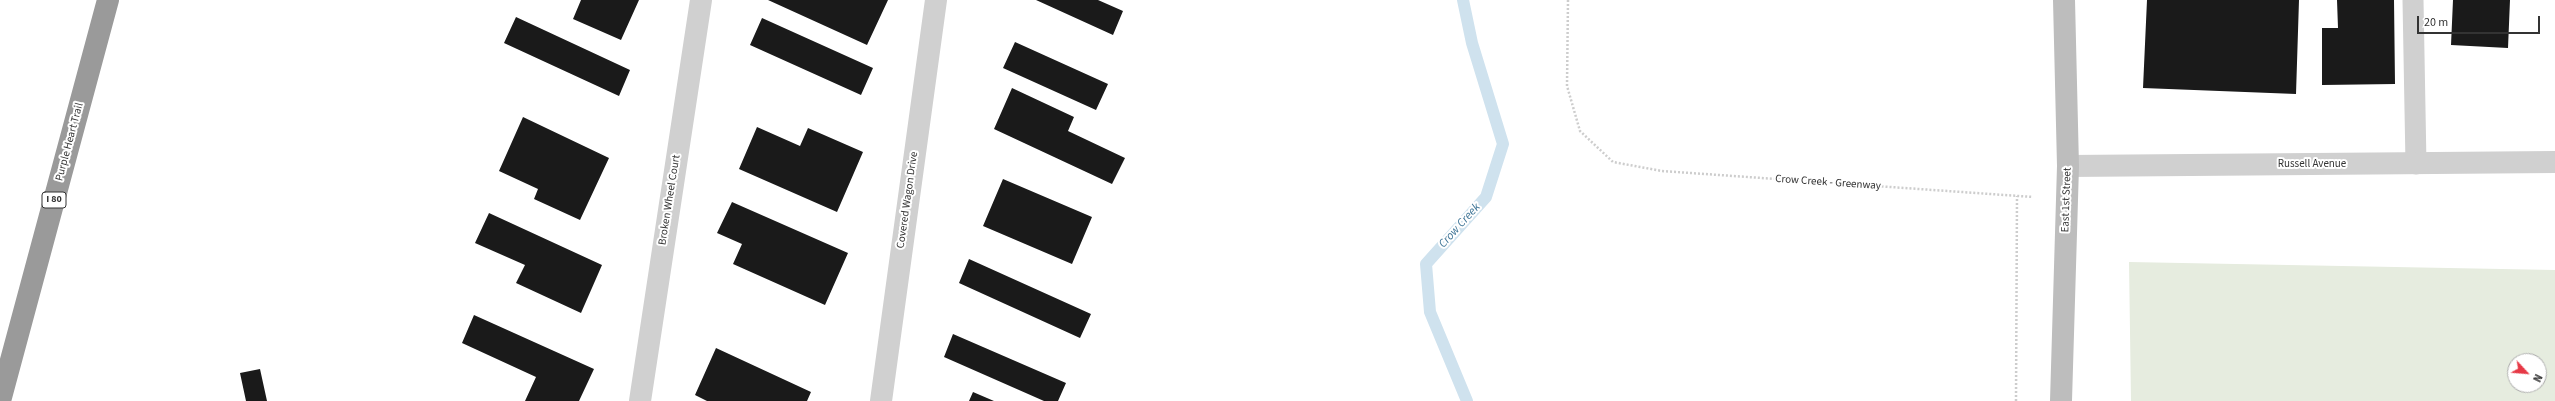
<!DOCTYPE html>
<style>
body{margin:0}
#map{position:relative;width:2555px;height:401px;overflow:hidden;background:#fff;font-family:"Source Sans 3",sans-serif}
canvas{display:block}
.north{position:absolute;left:2507px;top:353px;width:40px;height:40px;box-sizing:border-box;background:#fff;border:1px solid #adadad;border-radius:50%;rotate:116deg;font-size:11px;font-weight:700;line-height:16px;text-align:center;color:#333}
.north::after{content:'';display:block;margin:auto;width:14px;height:18px;background:#e63946;clip-path:polygon(50% 0,100% 100%,50% 72%,0 100%)}
.scale{position:absolute;left:2417px;top:16px;width:123px;height:18px;box-sizing:border-box;border:2px solid #333;border-top:0;padding-left:5px;font-size:12px;line-height:14px;white-space:nowrap;color:#333;-webkit-text-stroke:3px #fff;paint-order:stroke}
</style>
<div id="map">
<canvas width="2555" height="401"></canvas>
<div class="north">N</div>
<div class="scale">20 m</div>
</div>
<script>
const context = document.querySelector('canvas').getContext('2d');
context.lineJoin = 'round';
function fillPath(path, color) {
  context.fillStyle = color;
  context.fill(path, 'evenodd');
}
function stroke(path, color, width, dash) {
  context.strokeStyle = color;
  context.lineWidth = width;
  context.lineCap = dash ? 'butt' : 'round';
  context.setLineDash(dash || []);
  context.stroke(path);
}
function label(font, color, halo, rows, align = 'center') {
  context.font = font + ' "Source Sans 3",sans-serif';
  context.lineWidth = 4;
  context.setLineDash([]);
  context.textBaseline = 'middle';
  context.strokeStyle = halo;
  context.fillStyle = color;
  for (const [text, x, y, turn = 0] of rows) {
    context.save();
    context.translate(x, y);
    context.rotate((+turn || 0) * Math.PI / 180);
    context.textAlign = isNaN(turn) ? turn : align;
    if (halo) context.strokeText(text, 0, 0);
    context.fillText(text, 0, 0);
    context.restore();
  }
}
fillPath(new Path2D(`
 M2129 262 2555 270V401H2131ZM2515 361H2539V385H2515Z`), '#e6ecdf');
stroke(new Path2D(`
 M1463 0 1472 43 1503 144 1486 197 1426 264 1430 312 1467 401`), '#cfe2ee', 12);
fillPath(new Path2D(`
 M581 0H639L621 40 573 19Z
 M768 0H888L867 45Z
 M1036 0H1098L1123 11 1113 35Z
 M2147 0H2299L2296 94 2143 88Z
 M2337 0H2394L2395 84 2322 85V28H2338Z
 M2453 0H2510L2508 48 2451 45Z
 M516 17 630 70 619 96 504 43Z
 M762 18 873 68 861 95 750 45Z
 M1015 42 1108 84 1096 110 1003 68Z
 M1012 88 1074 117 1068 131 1125 158 1112 184 994 129Z
 M523 117 609 158 580 220 534 199 538 189 499 171Z
 M757 127 800 146 808 128 863 152 837 212 739 169Z
 M1003 179 1092 217 1072 264 983 226Z
 M732 202 848 253 825 305 733 264 742 244 717 233Z
 M489 213 602 265 581 313 516 283 525 265 475 243Z
 M969 259 1091 314 1080 338 959 283Z
 M474 315 594 369 579 401H525L536 377 462 343Z
 M953 334 1066 383 1058 401H1044L944 357Z
 M716 348 811 392 807 401H707L695 395Z
 M260 369 267 401H246L240 373Z
 M973 392 994 401H969Z`), '#1a1a1a');
stroke(new Path2D(`
 M1568 0 1567 86 1580 131 1613 162 1662 171 2033 197
 M2016 401 2017 196`), '#cdcdcd', 2.5, [2, 2]);
stroke(new Path2D(`
 M2413 0 2416 164`), '#d0d0d0', 21);
stroke(new Path2D(`
 M2068 166 2555 162
 M640 401 701 0
 M881 401 936 0`), '#d0d0d0', 22);
stroke(new Path2D(`
 M2061 401 2068 166 2064 0`), '#bdbdbd', 22);
stroke(new Path2D(`
 M0 401 108 0`), '#9a9a9a', 22);
for (const [x, y, w] of [
 [54,200,24]
]) {
  const box = new Path2D();
  box.roundRect(x - w / 2, y - 8, w, 16, 3);
  context.fillStyle = '#fff';
  context.fill(box);
  stroke(box, '#333', 1);
}
label('bold 10px', '#333', null, [
 ["I 80",54,200]
]);
label('11px', '#333', '#fff', [
 ["Purple Heart Trail",70,142,-75],
 ["Russell Avenue",2312,165],
 ["Crow Creek - Greenway",1828,183,4],
 ["Broken Wheel Court",670,200,-81],
 ["Covered Wagon Drive",908,200,-82],
 ["East 1st Street",2067,200,-88]
]);
label('italic 12px', '#3f7597', '#fff', [
 ["Crow Creek",1460,226,-48]
]);
</script>
